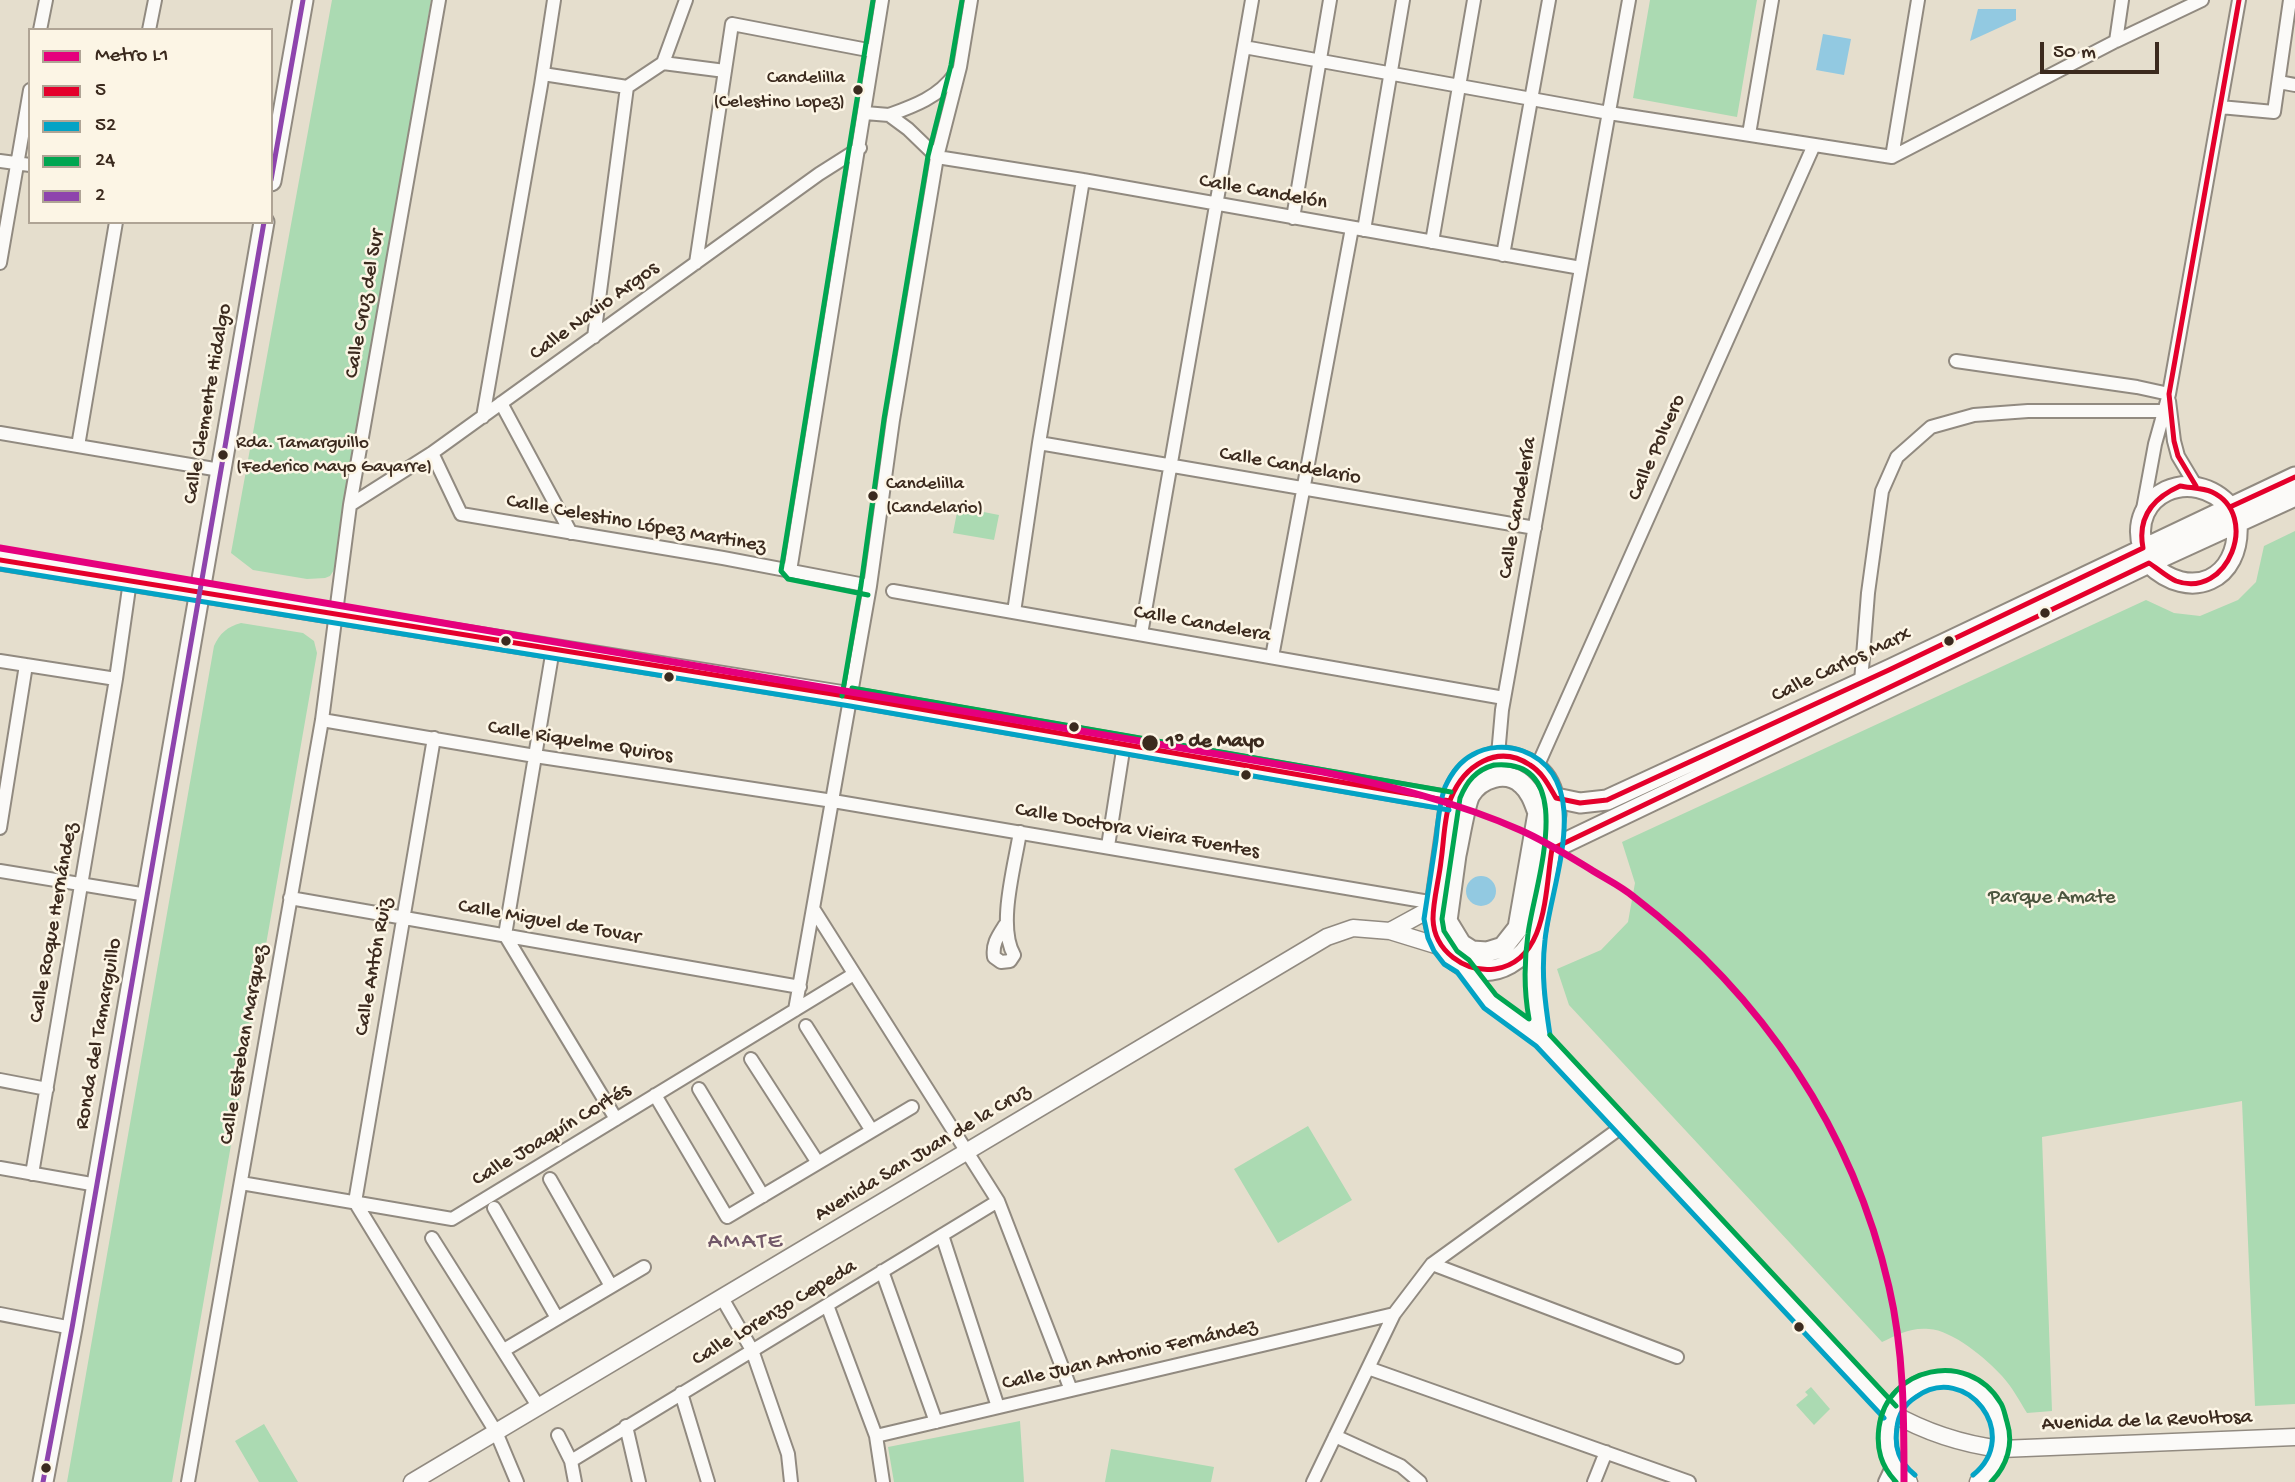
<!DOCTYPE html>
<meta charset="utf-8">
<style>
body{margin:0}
#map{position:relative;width:2295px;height:1482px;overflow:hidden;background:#e5decd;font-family:"Gochi Hand",sans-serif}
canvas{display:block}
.legend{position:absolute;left:28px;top:28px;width:245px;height:196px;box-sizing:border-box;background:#fcf5e5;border:2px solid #afa495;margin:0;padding:9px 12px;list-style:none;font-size:21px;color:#3b2a1e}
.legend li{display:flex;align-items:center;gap:14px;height:35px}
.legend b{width:35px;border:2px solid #afa495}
.scale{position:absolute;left:2040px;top:42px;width:119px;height:32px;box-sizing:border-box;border:4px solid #3b2a1e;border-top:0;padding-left:9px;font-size:21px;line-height:24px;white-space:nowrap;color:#3b2a1e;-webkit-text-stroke:5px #fcf5e5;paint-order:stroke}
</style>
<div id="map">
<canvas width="2295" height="1482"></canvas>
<ul class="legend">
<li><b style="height:9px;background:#e5007d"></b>Metro L1</li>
<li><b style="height:9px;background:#e4002b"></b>5</li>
<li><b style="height:9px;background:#03a3c5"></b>52</li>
<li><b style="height:9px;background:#00a651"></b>24</li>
<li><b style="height:9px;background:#8e44ad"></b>2</li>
</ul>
<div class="scale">50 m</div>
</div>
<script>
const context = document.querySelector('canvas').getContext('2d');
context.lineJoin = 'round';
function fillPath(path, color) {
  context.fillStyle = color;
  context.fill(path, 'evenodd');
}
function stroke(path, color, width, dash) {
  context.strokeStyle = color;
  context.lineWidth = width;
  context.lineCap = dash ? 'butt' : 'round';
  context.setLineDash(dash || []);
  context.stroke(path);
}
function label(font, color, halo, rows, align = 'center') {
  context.font = font + ' "Gochi Hand",sans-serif';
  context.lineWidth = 5;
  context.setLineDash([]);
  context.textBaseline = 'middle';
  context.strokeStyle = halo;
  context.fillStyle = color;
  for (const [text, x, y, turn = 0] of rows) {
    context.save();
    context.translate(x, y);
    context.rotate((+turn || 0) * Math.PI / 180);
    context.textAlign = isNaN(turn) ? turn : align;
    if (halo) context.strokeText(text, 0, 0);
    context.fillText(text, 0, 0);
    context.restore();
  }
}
fillPath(new Path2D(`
 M332 0H431L334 570 330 576 325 578 307 579 253 570 231 553Z
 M1650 0H1757L1737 117 1633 98Z
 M958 507 999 515 994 540 953 533Z
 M2295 531V1404L2255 1406 2242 1101 2042 1137 2052 1411 2027 1413C2019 1400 2012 1387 2002 1376 1987 1359 1952 1330 1929 1329 1911 1327 1897 1335 1882 1342L1569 1005 1557 969 1601 950 1628 922 1635 883 1622 842 2146 600 2174 613 2200 616 2238 600 2256 582 2264 546Z
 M241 623 303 633 314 641 317 653 172 1482H67L214 646C220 633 227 627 241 623Z
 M1308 1126 1352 1200 1278 1243 1234 1169Z
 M1811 1387 1830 1409 1814 1425 1796 1405 1808 1395 1805 1392Z
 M1020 1421 1024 1482H894L888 1447Z
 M264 1424 298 1482H259L235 1441Z
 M1111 1449 1214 1467 1211 1482H1105Z`), '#abdab2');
fillPath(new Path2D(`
 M1978 9H2016V20L1970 41Z
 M1823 34 1851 39 1844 75 1816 70Z
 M1466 891a15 15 0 1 1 30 0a15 15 0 1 1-30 0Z`), '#92c9e1');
const minor = new Path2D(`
 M40 30 46 0
 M149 30 155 0
 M2116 41 2122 0
 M1244 47 1609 113 1892 157
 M663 63 725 71
 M543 74 627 87
 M2279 82 2295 85
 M2220 107 2274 112 2290 0
 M865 113 889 115 908 129 937 157
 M889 115C914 106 939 97 955 74
 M1749 134 1772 0
 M937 157 1083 180 1581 268
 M1892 157 2116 41 2202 0
 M1892 157 1918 0
 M0 161 30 165
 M1293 218 1330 0
 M1364 230 1403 0
 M1432 242 1474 0
 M1503 255 1549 0
 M0 263 30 90
 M696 263 732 24 873 51
 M594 337 627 87 663 63 686 0
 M1956 361 2137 387 2169 394
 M2169 401 2174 441 2178 456 2196 486
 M501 403 571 533
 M483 417 541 85 554 0
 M0 433 220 470
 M1039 443 1535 528
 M78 446 116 222
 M432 453 461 514 723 558 870 586
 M350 505 432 453 819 174 860 148
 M2143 509 2155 444 2169 394 2239 0
 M790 571 882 0
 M893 591 1504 698
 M1014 612 1039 443 1083 180
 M1141 634 1252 0
 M553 649 505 935 616 1119
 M1272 657 1352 228
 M0 661 116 679
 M1861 682 1868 593 1882 491 1897 457 1931 427 1974 415 2028 411H2164
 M322 720 535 756 833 801 1435 903
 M434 738 355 1202 496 1432 517 1482
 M1498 755 1502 710 1629 0
 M1537 767 1814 145
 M0 828 26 665
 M1108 846 1124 744
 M0 871 147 895
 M290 898 800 987
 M814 910 998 1201 1071 1390
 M1005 925C998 936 992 944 994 957L1001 962 1010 961 1014 955C997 926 1015 865 1020 832
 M795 1010 870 586 893 420 937 157 960 67 971 0
 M806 1026 872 1131
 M751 1059 818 1163
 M0 1080 47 1089
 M699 1089 763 1196
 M655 1095 727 1217 912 1107
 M0 1168 97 1185
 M32 1174 116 679 130 581
 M550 1179 611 1286
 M241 1183 452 1219 854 974
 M494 1208 557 1318
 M942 1235 998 1407
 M432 1238 538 1406
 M1432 1264 1677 1357
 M882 1271 936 1422
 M722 1298 752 1350 788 1454 791 1482
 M827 1305 876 1436 883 1482
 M0 1314 72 1328
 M504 1350 644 1267
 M1368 1368 1689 1482
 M681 1393 708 1482
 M626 1426 639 1482
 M558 1435 571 1461 575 1482
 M876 1436 1394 1314
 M1335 1436 1401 1466 1420 1482
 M571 1461 998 1201
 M188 1482 322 720 350 505 439 0
 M1313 1482 1394 1314 1432 1264 1623 1126
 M1594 1482 1606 1452
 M1885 1482 1893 1465`);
const tertiary = new Path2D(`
 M1390 931 1434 907
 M1536 935 1534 991 1542 1039
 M1463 966 1490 1001 1542 1039 1890 1412C1925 1432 1961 1444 2001 1449L2295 1437
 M412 1482 1327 937 1353 928 1390 931 1442 947
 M1909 1482C1896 1472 1887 1458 1886 1441 1882 1364 1992 1356 2001 1431 2004 1450 1994 1471 1978 1482`);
const primary = new Path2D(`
 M271 181 303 0
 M2143 548C2127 494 2192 464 2230 507
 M0 560 851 697 1450 801
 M2149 563C2190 603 2241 580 2237 523
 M1498 755C1536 760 1554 775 1556 814L1536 935C1508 989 1443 980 1433 919L1450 801C1459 772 1470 764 1498 755Z
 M1556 798 1580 803 1607 800 1891 669 2295 477
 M1454 824 1456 855 1447 921 1461 944 1472 951 1487 952 1503 947 1518 928 1538 813C1534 802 1531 792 1522 784 1506 769 1480 778 1470 795 1465 804 1459 842 1456 855
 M1552 849 2149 563 2295 496
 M43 1482 72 1328 264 222`);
stroke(minor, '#918a80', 16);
stroke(tertiary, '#918a80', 19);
stroke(primary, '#918a80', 23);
stroke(minor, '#fbfaf8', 12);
stroke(tertiary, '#fbfaf8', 16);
stroke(primary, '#fbfaf8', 19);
stroke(new Path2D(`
 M2180 486C2190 488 2203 488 2212 492 2261 515 2228 600 2176 581 2167 577 2157 568 2149 563L1552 849C1545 889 1548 961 1495 969 1465 973 1434 951 1433 919 1433 900 1439 880 1441 861 1444 841 1444 817 1451 798 1464 766 1497 743 1530 765 1543 773 1549 786 1556 798L1580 803 1607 800 1891 669 2143 548C2137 517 2153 498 2180 486Z
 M2196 486 2178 456 2174 441 2169 394 2239 0
 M2230 507 2295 477
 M0 560 851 697 1450 801`), '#e4002b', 5);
stroke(new Path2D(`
 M0 569 850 706 1449 810
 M1550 1035C1545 1002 1541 973 1545 940 1550 886 1597 779 1523 751 1507 745 1487 746 1472 755 1459 762 1451 774 1445 787 1439 804 1438 822 1436 840 1432 866 1428 892 1424 919L1428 938 1434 951 1444 964 1457 972 1484 1008 1536 1046 1884 1418
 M1915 1475C1899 1462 1894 1448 1897 1428 1898 1415 1905 1404 1916 1397 1966 1361 2023 1435 1973 1475`), '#03a3c5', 5);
stroke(new Path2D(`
 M868 595 788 579 781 571 873 0
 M852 688 1451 792
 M842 696 861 585 884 419 928 156 951 65 962 0
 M1494 765C1582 757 1533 890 1528 934 1524 962 1524 991 1529 1019L1496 995 1469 960 1457 951 1444 931 1442 919 1460 798C1467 781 1476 770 1494 765Z
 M1550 1035 1896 1406
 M1896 1482C1881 1466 1876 1449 1879 1427 1887 1367 1968 1349 2000 1402 2004 1407 2005 1416 2007 1422 2014 1444 2007 1466 1991 1482`), '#00a651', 5);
stroke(new Path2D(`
 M271 180 303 0
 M43 1482 72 1328 264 222`), '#8e44ad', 5);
stroke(new Path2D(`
 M0 548 1323 772C1390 786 1457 802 1520 830 1545 841 1567 855 1590 869 1604 878 1621 886 1634 897 1762 995 1853 1130 1889 1287 1904 1351 1904 1417 1904 1482`), '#e5007d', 7);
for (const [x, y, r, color] of [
 [858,90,6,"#3b2a1e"],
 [223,455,6,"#3b2a1e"],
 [873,496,6,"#3b2a1e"],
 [2045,613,6,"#3b2a1e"],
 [506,641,6,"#3b2a1e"],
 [1949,641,6,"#3b2a1e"],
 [669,677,6,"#3b2a1e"],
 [1074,727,6,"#3b2a1e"],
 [1150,743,9,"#3b2a1e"],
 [1246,775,6,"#3b2a1e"],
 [1799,1327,6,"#3b2a1e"],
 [46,1468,6,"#3b2a1e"]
]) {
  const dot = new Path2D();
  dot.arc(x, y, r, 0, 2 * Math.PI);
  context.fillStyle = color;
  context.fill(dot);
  stroke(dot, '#fcf5e5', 2.5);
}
label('19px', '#3b2a1e', '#fcf5e5', [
 ["Candelilla",845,79,"right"],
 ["(Celestino Lopez)",845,103,"right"],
 ["Rda. Tamarguillo",236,444],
 ["(Federico Mayo Gayarre)",236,468],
 ["Candelilla",886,485],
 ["(Candelario)",886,509]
], 'left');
label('21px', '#3b2a1e', '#fcf5e5', [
 ["Calle Candelón",1263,193,10],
 ["Calle Cruz del Sur",366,304,-80],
 ["Calle Navio Argos",595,312,-36],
 ["Calle Clemente Hidalgo",209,404,-80],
 ["Calle Polvero",1658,448,-66],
 ["Calle Candelario",1290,467,10],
 ["Calle Candelería",1519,508,-80],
 ["Calle Celestino López Martinez",636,525,10],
 ["Calle Candelera",1202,625,10],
 ["Calle Carlos Marx",1842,666,-25],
 ["Calle Riquelme Quiros",580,743,9],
 ["Calle Doctora Vieira Fuentes",1137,832,10],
 ["Calle Roque Hernández",55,923,-80],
 ["Calle Miguel de Tovar",549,923,10],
 ["Calle Antón Ruiz",375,967,-80],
 ["Ronda del Tamarguillo",100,1034,-80],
 ["Calle Esteban Marquez",245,1045,-80],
 ["Calle Joaquín Cortés",552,1136,-31],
 ["Avenida San Juan de la Cruz",923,1154,-31],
 ["Calle Lorenzo Cepeda",775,1314,-31],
 ["Calle Juan Antonio Fernández",1130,1356,-13],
 ["Avenida de la Revoltosa",2147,1422,-2]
]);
label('bold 21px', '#3b2a1e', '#fcf5e5', [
 ["1º de Mayo",1166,743]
], 'left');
label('21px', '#4b553e', '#fcf5e5', [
 ["Parque Amate",2052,899]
]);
context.letterSpacing = '2px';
label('23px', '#725869', '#fcf5e5', [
 ["AMATE",746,1243]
]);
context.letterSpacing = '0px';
</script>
